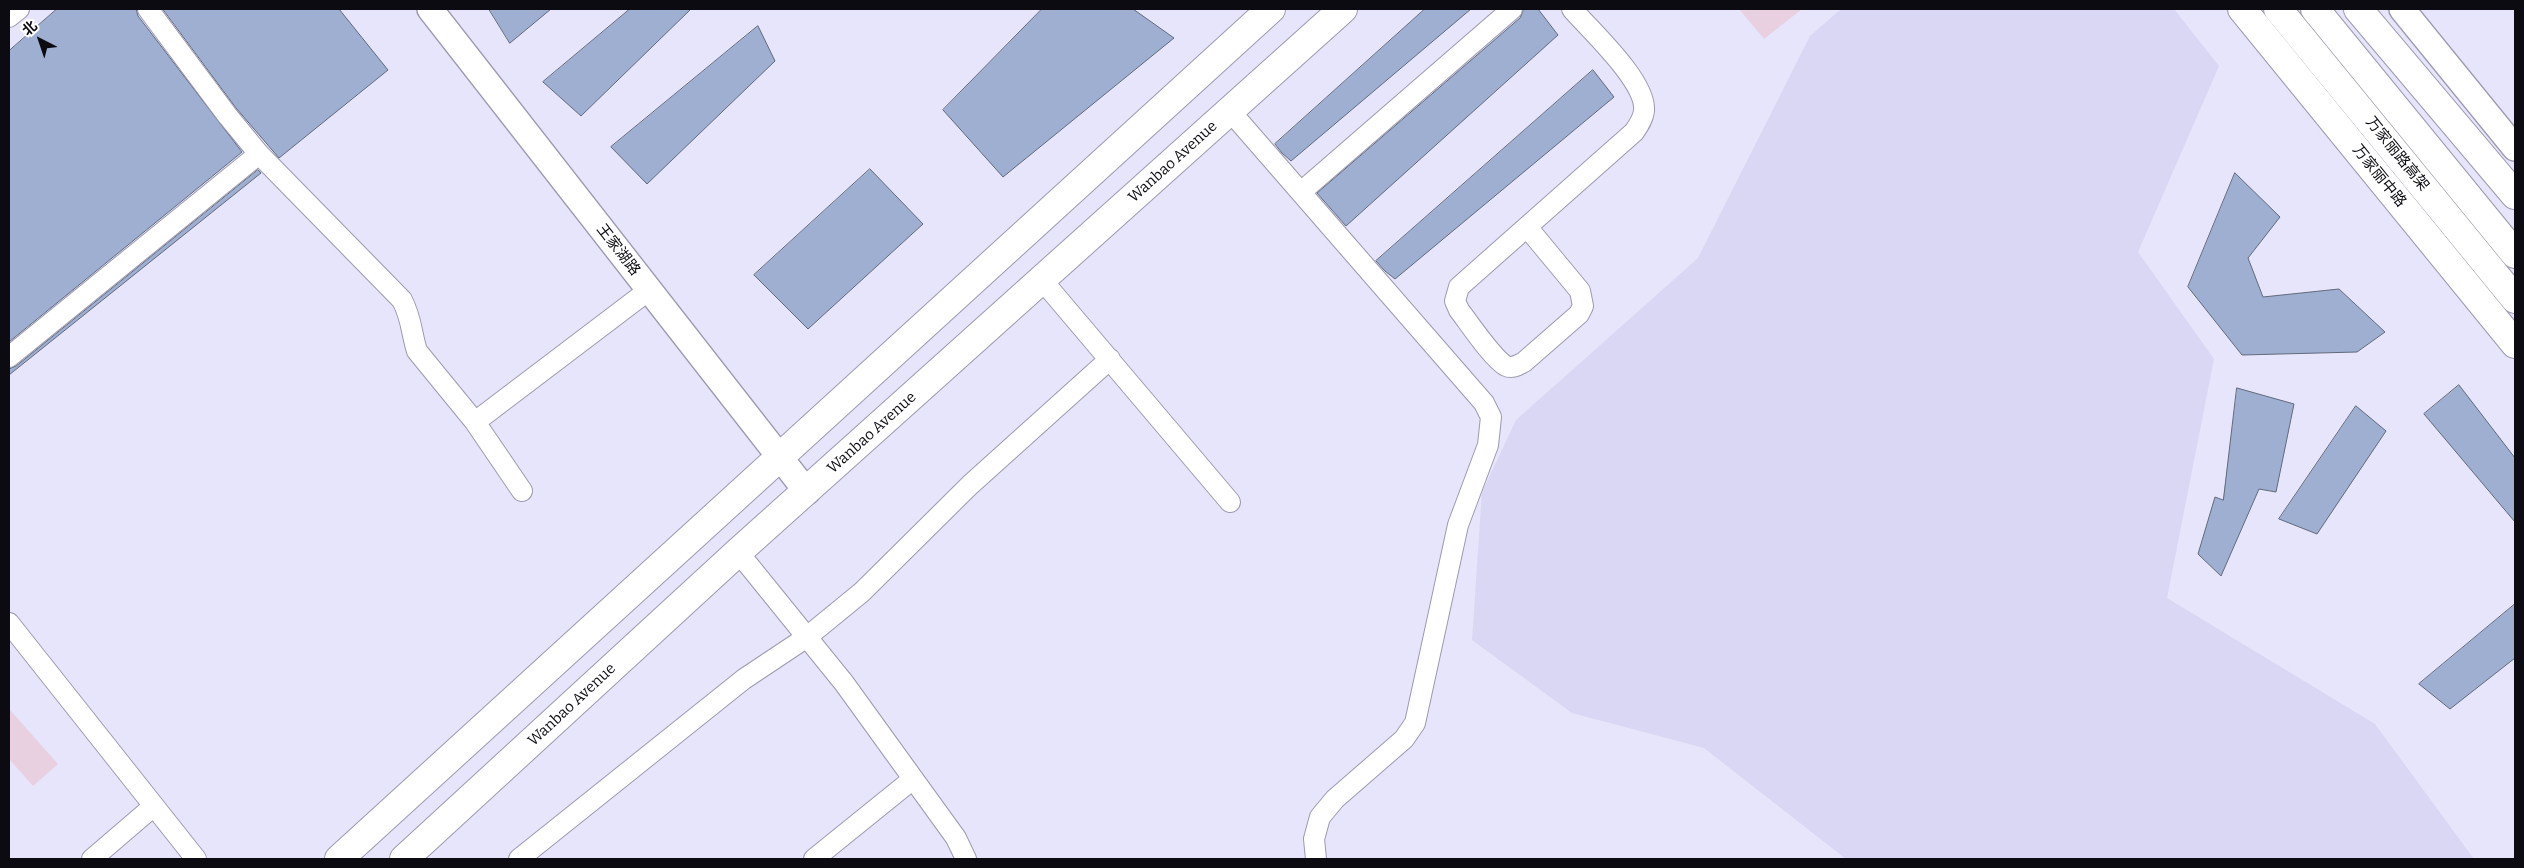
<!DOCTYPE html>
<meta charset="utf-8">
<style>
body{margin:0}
#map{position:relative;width:2524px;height:868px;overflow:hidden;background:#e6e5fb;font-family:Bitter,"Noto Sans SC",serif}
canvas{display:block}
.frame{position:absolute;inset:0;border:10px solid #0c0b12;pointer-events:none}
.north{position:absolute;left:15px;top:15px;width:50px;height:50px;-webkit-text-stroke:4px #fff;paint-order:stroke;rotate:319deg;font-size:14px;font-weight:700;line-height:20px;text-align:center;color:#0c0b12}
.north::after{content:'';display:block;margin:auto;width:18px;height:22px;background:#0c0b12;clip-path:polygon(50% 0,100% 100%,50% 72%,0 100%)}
</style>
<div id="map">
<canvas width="2524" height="868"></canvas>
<div class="frame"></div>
<div class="north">北</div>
</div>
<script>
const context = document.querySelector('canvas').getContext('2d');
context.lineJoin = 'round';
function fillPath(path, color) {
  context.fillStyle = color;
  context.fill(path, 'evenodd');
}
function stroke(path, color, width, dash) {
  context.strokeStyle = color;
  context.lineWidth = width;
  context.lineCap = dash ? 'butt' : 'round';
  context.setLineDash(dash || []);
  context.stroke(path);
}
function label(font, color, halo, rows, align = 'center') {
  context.font = font + ' Bitter,"Noto Sans SC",serif';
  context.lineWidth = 4;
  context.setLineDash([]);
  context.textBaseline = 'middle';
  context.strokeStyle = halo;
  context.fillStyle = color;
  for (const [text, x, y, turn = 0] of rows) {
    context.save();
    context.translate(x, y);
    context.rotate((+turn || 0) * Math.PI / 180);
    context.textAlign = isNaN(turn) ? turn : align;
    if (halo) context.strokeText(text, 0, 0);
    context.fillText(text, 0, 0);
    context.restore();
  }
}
fillPath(new Path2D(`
 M1841 9H2174L2219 66 2138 252 2214 359 2167 598 2375 724 2474 859H1846L1704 748 1572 713 1472 640 1482 492 1516 420 1698 258 1810 36Z`), '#d9d7f3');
fillPath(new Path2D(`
 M1739 9H1802L1764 39Z
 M10 710 58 764 33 786 9 759Z`), '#e8d0e1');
const building = new Path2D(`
 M57 9H136L138 16 242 152 9 342V51Z
 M163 9H339L388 70 279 158 236 108Z
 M489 9H551L510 43Z
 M630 9H691L581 116 543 82Z
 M1042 9H1133L1174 38 1003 177 943 110Z
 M1425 9H1471L1291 161 1282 153 1275 144Z
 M1524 9H1538L1558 35 1346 226 1317 193 1520 18Z
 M758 26 775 61 647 184 611 147Z
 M1593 70 1614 97 1395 279 1385 271 1376 261Z
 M870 169 923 224 808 329 754 275Z
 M258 170 261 173 9 375V369L16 366Z
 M2235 173 2280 217 2248 258 2263 297 2339 289 2385 332 2357 352 2242 355 2188 287Z
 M2459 385 2515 458V522L2424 414Z
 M2237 388 2294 404 2276 492 2259 489 2221 576 2198 554 2215 497 2223 500Z
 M2356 406 2386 431 2317 534 2279 519Z
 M2515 604V658L2450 709 2419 684Z`);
fillPath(building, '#9eafd1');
stroke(building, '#61697b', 1);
const minor = new Path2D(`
 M148 9 227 115 259 154 402 300C412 319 411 332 417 351L475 422 522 491
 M9 17 19 9
 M1230 111 1484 403 1491 417 1488 445 1458 525 1415 723 1404 739 1335 799 1320 817 1314 839 1316 859
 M1301 192 1512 9
 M1527 227 1580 291 1583 306 1579 314 1524 362C1518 365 1513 369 1506 366 1493 359 1469 323 1459 310L1455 301 1459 287 1634 132C1639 125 1643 119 1644 111 1647 82 1591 31 1572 9
 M1042 280 1230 502
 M9 357 259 154
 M475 422 649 290
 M738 552 844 683 956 838 966 859
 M9 623 196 859
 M92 859 148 811
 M519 859 744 679 807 637 862 592 970 485 1110 359
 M814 859 913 779`);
const tertiary = new Path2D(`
 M430 9 807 492
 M2402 9 2515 148`);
const secondary = new Path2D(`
 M339 859 1271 9
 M404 859 738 552 1343 9`);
const primary = new Path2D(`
 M2242 9 2515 344
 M2358 9 2515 195`);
const trunk = new Path2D(`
 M2278 9 2515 299
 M2315 9 2515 254`);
stroke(minor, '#9c9aaf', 22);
stroke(tertiary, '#9c9aaf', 28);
stroke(secondary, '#9c9aaf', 30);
stroke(primary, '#9c9aaf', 30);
stroke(trunk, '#9c9aaf', 30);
stroke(minor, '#fff', 20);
stroke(tertiary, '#fff', 25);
stroke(secondary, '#fff', 28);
stroke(primary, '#fff', 28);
stroke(trunk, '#fff', 28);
label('15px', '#0c0b12', '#fff', [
 ["万家丽路高架",2397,154,51],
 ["Wanbao Avenue",1173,162,-42],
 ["万家丽中路",2379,176,51],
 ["王家湖路",618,250,52],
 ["Wanbao Avenue",872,433,-42],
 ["Wanbao Avenue",572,705,-43]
]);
</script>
